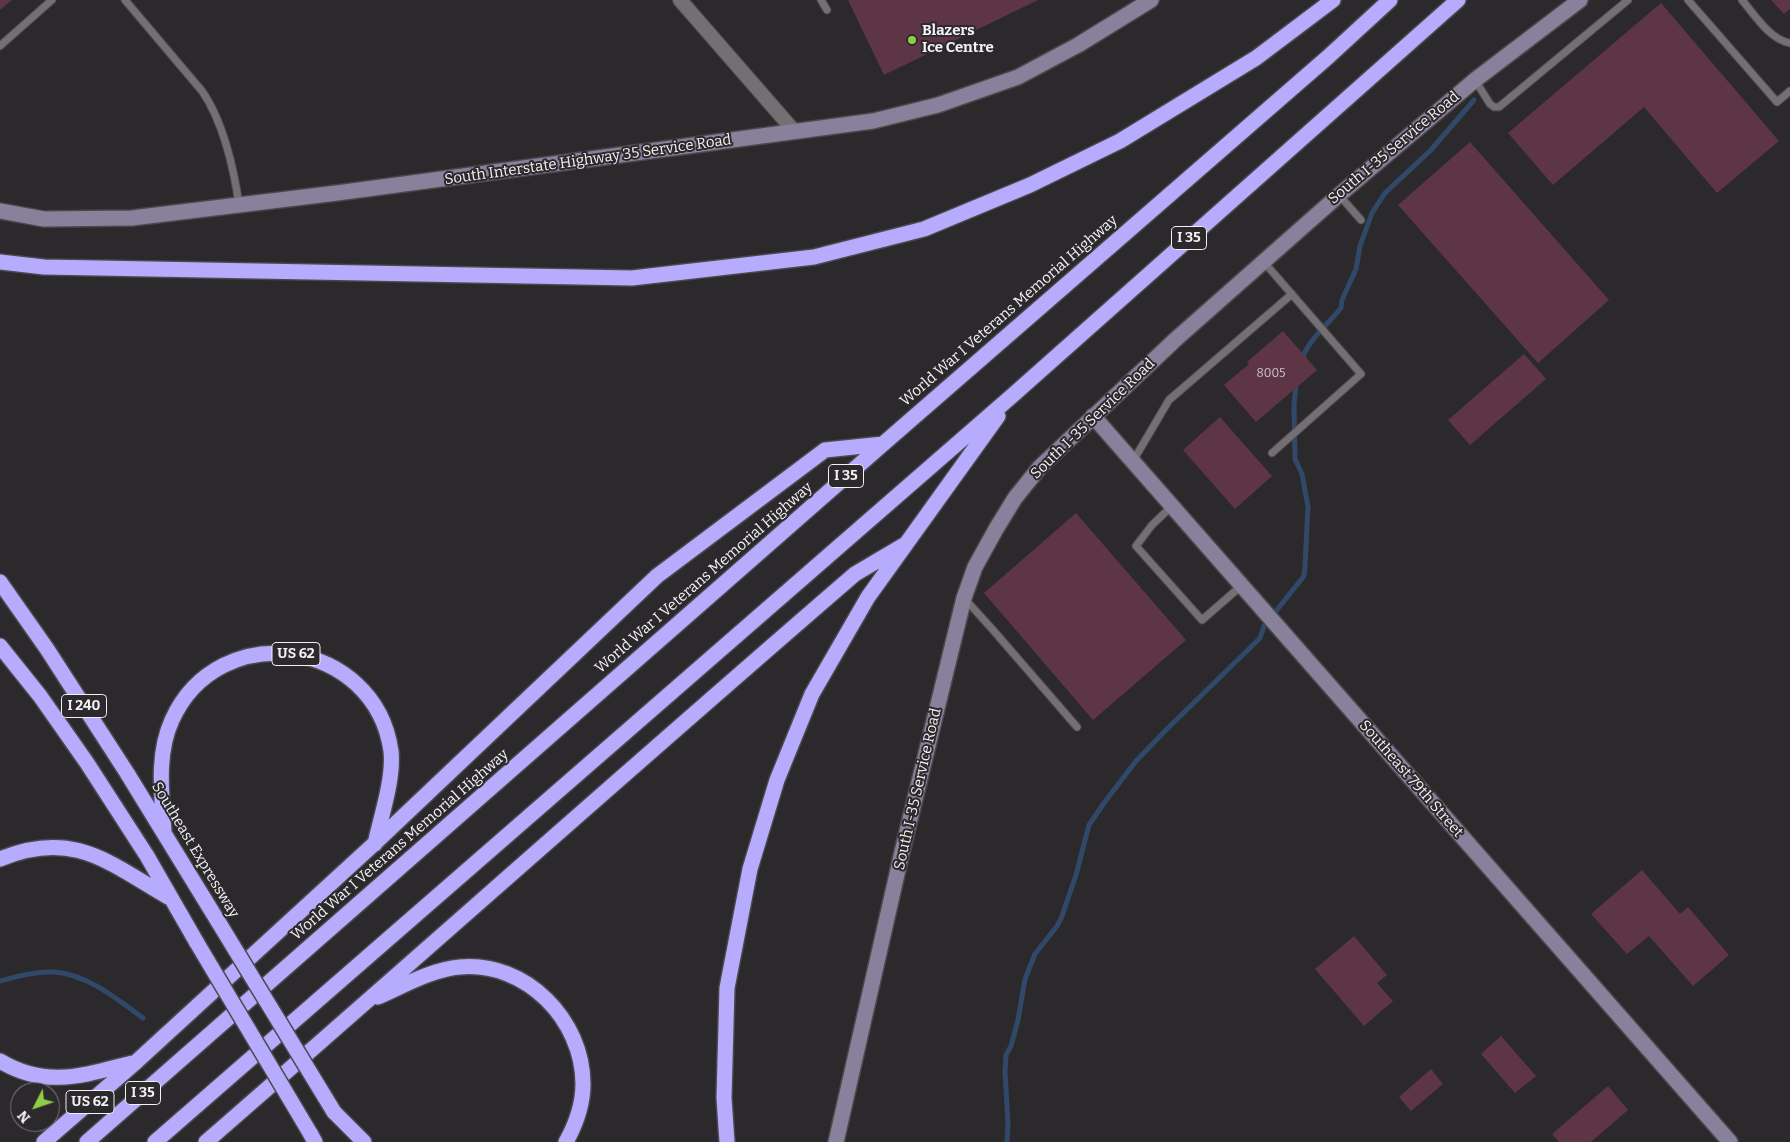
<!DOCTYPE html>
<style>
body{margin:0}
#map{position:relative;width:1790px;height:1142px;overflow:hidden;background:#2c292d;font-family:Bitter,serif}
canvas{display:block}
.north{position:absolute;left:10px;top:1082px;width:50px;height:50px;box-sizing:border-box;background:#2c292d;border:1px solid #7c797d;border-radius:50%;rotate:229deg;font-size:14px;font-weight:700;line-height:20px;text-align:center;color:#f3f1f4}
.north::after{content:'';display:block;margin:auto;width:18px;height:22px;background:#8dce44;clip-path:polygon(50% 0,100% 100%,50% 72%,0 100%)}
</style>
<div id="map">
<canvas width="1790" height="1142"></canvas>
<div class="north">N</div>
</div>
<script>
const context = document.querySelector('canvas').getContext('2d');
context.lineJoin = 'round';
function stroke(path, color, width, dash) {
  context.strokeStyle = color;
  context.lineWidth = width;
  context.lineCap = dash ? 'butt' : 'round';
  context.setLineDash(dash || []);
  context.stroke(path);
}
function fillPath(path, color) {
  context.fillStyle = color;
  context.fill(path, 'evenodd');
}
function label(font, color, halo, rows, align = 'center') {
  context.font = font + ' Bitter,serif';
  context.lineWidth = 4;
  context.setLineDash([]);
  context.textBaseline = 'middle';
  context.strokeStyle = halo;
  context.fillStyle = color;
  for (const [text, x, y, turn = 0] of rows) {
    context.save();
    context.translate(x, y);
    context.rotate((+turn || 0) * Math.PI / 180);
    context.textAlign = isNaN(turn) ? turn : align;
    if (halo) context.strokeText(text, 0, 0);
    context.fillText(text, 0, 0);
    context.restore();
  }
}
stroke(new Path2D(`
 M1302 361C1305 343 1329 323 1341 308L1342 300 1356 269 1360 246 1372 213 1385 193 1431 150 1474 100
 M0 981C17 976 36 971 54 972 87 974 117 999 143 1018
 M1007 1142 1008 1123 1005 1072 1006 1055 1011 1046 1018 1020 1025 979 1035 954 1057 926 1061 919 1076 875 1089 825 1104 803 1136 761 1166 730 1260 638 1264 626 1304 576 1305 566 1308 507 1302 474 1295 459 1294 405 1296 384`), '#314969', 5);
fillPath(new Path2D(`
 M0 0H12L0 10Z
 M848 0H1038L884 75Z
 M1771 0H1790V9L1784 14Z
 M1661 3 1779 141 1717 193 1644 107 1553 185 1508 133Z
 M1470 142 1609 300 1538 363 1398 205Z
 M1283 331 1317 370 1256 422 1224 385 1249 364 1247 362Z
 M1524 354 1546 379 1470 445 1448 420Z
 M1220 417 1272 476 1235 509 1183 450Z
 M1076 513 1186 640 1093 720 984 593Z
 M1642 870 1680 914 1688 907 1729 955 1693 986 1649 936 1627 954 1591 914Z
 M1354 936 1387 975 1377 983 1393 1001 1364 1026 1315 969Z
 M1501 1036 1536 1076 1515 1093 1481 1054Z
 M1431 1069 1443 1084 1411 1111 1399 1097Z
 M1608 1086 1628 1110 1591 1142H1559L1552 1134Z`), '#5e3544');
const lane = new Path2D(`
 M125 0 202 91C223 121 234 169 239 205
 M821 0 827 10
 M1688 0 1777 102 1790 91
 M1742 0C1754 14 1770 40 1790 43
 M0 46 52 0
 M1475 80 1490 104 1494 107H1499L1628 0
 M1339 195 1361 220
 M1263 261 1361 374 1272 453
 M1133 461 1169 400 1292 294
 M1172 506 1152 525 1136 546 1202 620 1241 586
 M964 598 993 630 1077 727`);
const street = new Path2D(`
 M680 0 795 132`);
const secondary = new Path2D(`
 M0 211 44 219 132 218 337 193 873 121 938 105 1018 77 1078 45 1151 0
 M1093 416 1730 1142
 M836 1142 902 852 964 598 975 567 996 529 1015 498 1040 467 1176 339 1339 195 1475 80 1580 0`);
const highway = new Path2D(`
 M0 262 44 267 632 278 814 257 924 229 1030 185 1120 141 1256 58 1333 0
 M0 582 47 649 127 773 219 923
 M0 646 40 696 87 763 147 856 197 943
 M164 832C162 795 156 755 172 720 219 616 375 639 391 751 394 779 381 816 375 844
 M0 859C72 829 108 862 168 897
 M378 997C403 986 433 969 460 967 526 961 583 1020 583 1084 583 1105 576 1124 566 1142
 M0 1061C47 1089 84 1075 132 1063
 M334 1112 364 1142
 M310 1133 315 1142
 M44 1142 136 1062 374 844 657 576 825 450 883 444
 M87 1142 883 444 1328 57 1390 0
 M155 1142 1013 395 1458 0
 M206 1142C423 953 637 762 855 574L904 545
 M727 1142 724 1098 727 988 750 869 777 780 812 694 868 597 998 416`);
stroke(lane, '#4a484b', 9);
stroke(street, '#4a484b', 16);
stroke(secondary, '#4a484b', 18);
stroke(highway, '#4a484b', 18);
stroke(lane, '#736f73', 7);
stroke(street, '#736f73', 14);
stroke(secondary, '#87819c', 15);
stroke(highway, '#b6abfc', 15);
const highwayBridge = new Path2D(`
 M219 923 334 1112
 M197 943 310 1133`);
stroke(highwayBridge, '#4a484b', 18, []);
stroke(highwayBridge, '#b6abfc', 15);
for (const [x, y, r, color] of [
 [912,40,5,"#8dce44"]
]) {
  const dot = new Path2D();
  dot.arc(x, y, r, 0, 2 * Math.PI);
  context.fillStyle = color;
  context.fill(dot);
  stroke(dot, '#2c292d', 2);
}
label('12px', '#cec2c8', null, [
 ["8005",1271,374]
]);
for (const [x, y, w] of [
 [1189,238,35],
 [846,476,35],
 [296,654,48],
 [84,706,45],
 [143,1093,35],
 [90,1102,48]
]) {
  const box = new Path2D();
  box.roundRect(x - w / 2, y - 11.5, w, 23, 4);
  context.fillStyle = '#2c292d';
  context.fill(box);
  stroke(box, '#f3f1f4', 1);
}
label('bold 14px', '#f3f1f4', null, [
 ["I 35",1189,238],
 ["I 35",846,476],
 ["US 62",296,654],
 ["I 240",84,706],
 ["I 35",143,1093],
 ["US 62",90,1102]
]);
label('bold 15px', '#f3f1f4', '#2c292d', [
 ["Blazers",922,31],
 ["Ice Centre",922,48]
], 'left');
label('15px', '#f3f1f4', '#2c292d', [
 ["South I-35 Service Road",1394,148,-40],
 ["South Interstate Highway 35 Service Road",588,160,-8],
 ["World War I Veterans Memorial Highway",1009,311,-41],
 ["South I-35 Service Road",1093,419,-44],
 ["World War I Veterans Memorial Highway",704,578,-41],
 ["Southeast 79th Street",1411,779,49],
 ["South I-35 Service Road",918,789,-77],
 ["World War I Veterans Memorial Highway",400,845,-41],
 ["Southeast Expressway",195,850,59]
]);
</script>
